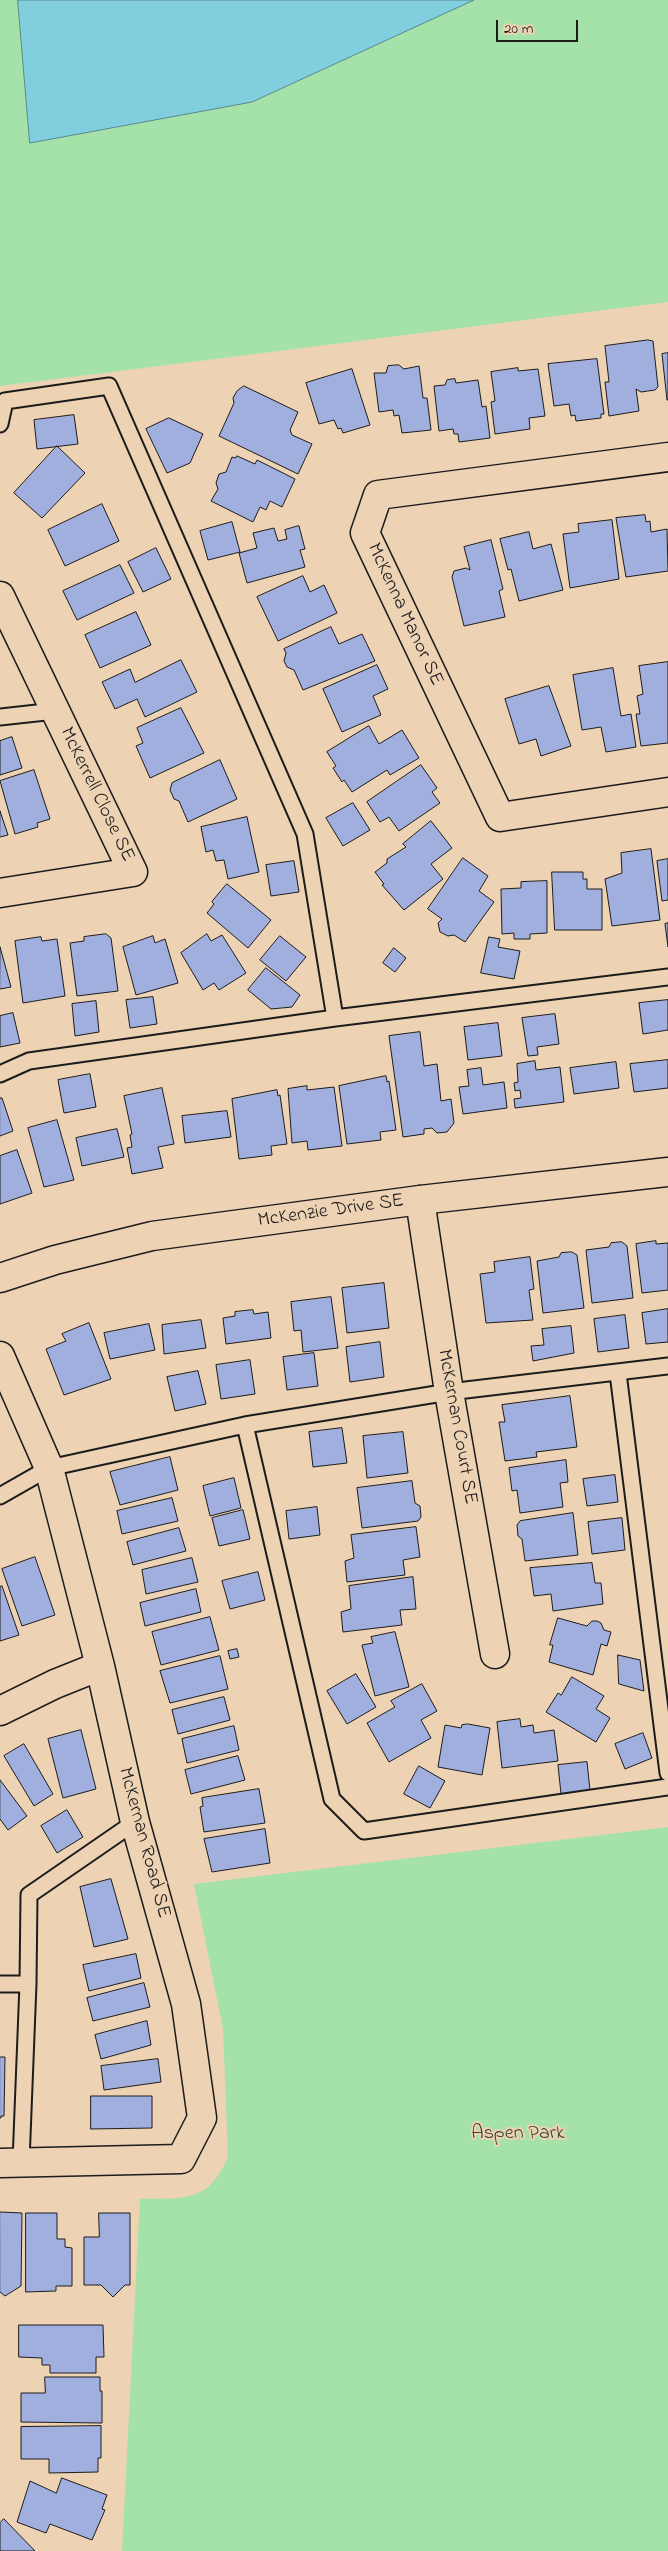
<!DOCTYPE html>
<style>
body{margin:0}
#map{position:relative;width:668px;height:2551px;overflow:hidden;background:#edd2b4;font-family:"Indie Flower",sans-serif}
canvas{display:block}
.scale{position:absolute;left:496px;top:20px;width:82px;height:22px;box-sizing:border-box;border:2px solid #1c1c1c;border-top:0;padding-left:6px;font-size:15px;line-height:18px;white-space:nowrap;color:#1c1c1c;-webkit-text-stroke:4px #edd2b4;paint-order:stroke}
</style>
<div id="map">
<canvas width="668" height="2551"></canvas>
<div class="scale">20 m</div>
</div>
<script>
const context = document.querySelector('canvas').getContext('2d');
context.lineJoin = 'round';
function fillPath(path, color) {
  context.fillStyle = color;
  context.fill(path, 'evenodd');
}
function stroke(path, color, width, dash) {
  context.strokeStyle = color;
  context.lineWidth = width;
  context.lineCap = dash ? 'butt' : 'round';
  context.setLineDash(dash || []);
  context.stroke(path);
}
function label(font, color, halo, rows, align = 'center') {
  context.font = font + ' "Indie Flower",sans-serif';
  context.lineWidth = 4;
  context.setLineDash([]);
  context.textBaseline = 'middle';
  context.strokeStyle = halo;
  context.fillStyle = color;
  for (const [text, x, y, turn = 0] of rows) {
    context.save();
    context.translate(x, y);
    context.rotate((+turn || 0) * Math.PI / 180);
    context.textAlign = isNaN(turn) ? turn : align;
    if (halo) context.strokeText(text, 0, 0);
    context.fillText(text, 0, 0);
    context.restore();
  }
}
fillPath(new Path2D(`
 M0 0H668V302L0 386Z
 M668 1827V2551H122L140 2199C185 2198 208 2203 228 2157L223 2029 194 1884Z`), '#a5e2a9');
const water = new Path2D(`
 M18 0H474L252 102 30 143Z`);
fillPath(water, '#81cfde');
stroke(water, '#598790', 1);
const building = new Path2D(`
 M648 340 653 341 658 387 655 390 641 392 636 389 639 411 609 416 605 382H609L605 346Z
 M668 353V400H667L662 354Z
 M597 359 604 414H601V418L576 421 575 415 571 416 569 404 554 406 548 364Z
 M399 365 404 369 419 366 423 398H427L431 430 402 433 399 415 394 416 393 410 379 412 374 373H386L388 366Z
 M518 368V371L538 369 545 416 529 418 530 429 495 434 491 402 495 401 491 372Z
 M352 369 370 425 343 433 341 428 338 429 334 420 319 424 306 383Z
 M455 379 456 383 478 380 482 407 486 406 490 438 459 442 458 434H454L453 429 439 431 434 386 445 385 447 380Z
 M244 386 298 412 290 430 292 435 312 444 298 474 219 436 234 403 233 398 237 391Z
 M74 415 78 444 37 449 34 420Z
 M169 418 203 434 190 463 167 473 146 429Z
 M57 446 85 473 42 518 14 493Z
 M237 456 255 464 257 460 295 479 282 507 270 501 266 510 260 507 253 522 211 501 218 489 216 483 219 474 226 472 232 457 235 458Z
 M102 504 119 541 65 566 48 530Z
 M645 515 646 522 650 521 651 532 667 529 668 571 626 577 616 518Z
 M612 520 619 579 570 588 563 534 579 532 578 524Z
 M232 522 240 552 208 560 200 531Z
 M299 526 305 549 300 550 305 567 247 583 239 553 257 548 253 533 274 528 278 541 287 539 285 530Z
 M529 532 533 549 551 544 563 590 519 601 511 569 508 570 500 539Z
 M491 540 503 589 499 591 505 617 464 626 452 577 454 571 466 568 470 570 464 547Z
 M156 548 171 579 143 592 128 562Z
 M120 565 134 593 77 620 63 591Z
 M303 576 310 592 324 585 337 613 278 641 257 597Z
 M136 612 151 645 100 668 85 635Z
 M331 627 339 644 362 634 375 661 303 690 294 670 287 667 284 661 286 653 284 649Z
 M181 660 197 692 145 717 137 699 115 709 102 682 130 669 135 682Z
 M668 662V743L641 746 636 714H640L637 696 643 694 639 666Z
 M377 665 388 689 373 696 381 715 342 732 323 689Z
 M613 668 621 716 631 714 636 747 606 752 601 727 582 730 573 675Z
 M549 686 571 746 541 756 536 739 519 744 505 699Z
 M181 708 204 753 150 778 136 746 143 743 137 728Z
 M369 726 379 744 402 730 419 758 390 775 387 770 352 792 344 780 342 782 333 768 336 766 327 752Z
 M12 737 22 768 0 775V741Z
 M220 760 237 799 188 822 179 801 174 799 170 790 172 783Z
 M421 765 437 788 432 792 440 803 399 831 389 817 380 822 367 802Z
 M34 770 50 819 37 823 38 827 15 834 0 781Z
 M353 803 370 830 343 846 326 818Z
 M0 811 8 835 0 837Z
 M247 817 259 872 228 879 224 860 216 861 213 850 206 852 201 827Z
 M431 821 452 848 431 864 443 879 404 910 382 885 384 884 375 872 387 863V859L406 847 403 844Z
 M651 849 660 920 612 926 605 879 622 873 621 853Z
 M463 858 488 876 479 891 494 902 465 942 454 935 448 936 440 932 438 923 442 919 428 909Z
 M668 859V900L662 901 657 861Z
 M294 861 299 892 271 896 266 865Z
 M552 872H583V879H587V889H602V930H555Z
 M547 881V933L530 934V939H514V933L502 934 501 889 521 888V882Z
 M227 884 271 920 248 948 207 913 214 904 212 902Z
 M668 923V947L665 924Z
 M106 934 111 938 118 991 77 996 70 943 84 941V937Z
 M207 934 211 941 222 935 246 973 219 990 214 983 203 990 181 953Z
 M153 936 155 943 165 939 178 983 136 995 123 947Z
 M280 936 306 957 286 981 260 960Z
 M41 937 42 941 57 939 65 996 23 1003 15 941Z
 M489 937 500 939 498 947 520 951 514 979 481 973Z
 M0 947 11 987 0 989Z
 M394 948 406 958 395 972 383 963Z
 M266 968 300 995 292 1007 271 1009 248 990Z
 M153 997 157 1024 130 1028 126 1000Z
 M668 1000V1030L643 1034 639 1003Z
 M96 1001 99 1032 75 1036 72 1004Z
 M13 1013 20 1043 0 1047V1016Z
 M555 1014 559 1044 537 1047 538 1055 528 1056 522 1018Z
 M498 1023 502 1056 468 1060 464 1027Z
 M420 1032 424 1066 437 1064 441 1101 451 1099 454 1123 447 1132 437 1133 432 1128 424 1129V1134L403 1137 389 1036Z
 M668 1060V1088L634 1092 630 1064Z
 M535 1061 536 1070 560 1067 564 1102 515 1108 514 1099 521 1098 520 1090 515 1091 514 1083 518 1082 517 1064Z
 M616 1062 619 1088 574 1094 570 1068Z
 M481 1068 483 1085 504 1082 507 1108 463 1114 459 1087 469 1086 467 1070Z
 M90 1074 96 1107 64 1113 58 1080Z
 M386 1076 387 1082 389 1081 396 1130 380 1132 381 1140 347 1144 339 1086Z
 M307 1086V1090L334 1087 342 1146 308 1150 307 1141 292 1143 288 1089Z
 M162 1088 174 1144 158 1147 163 1168 132 1174 127 1148 132 1147 130 1135 132 1134 124 1096Z
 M277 1090 278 1096 280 1095 287 1144 271 1146 272 1155 239 1159 232 1099Z
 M0 1098H2L13 1131 0 1136Z
 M227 1111 231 1137 185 1143 182 1116Z
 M57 1120 74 1180 44 1187 28 1128Z
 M117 1129 124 1157 82 1166 76 1138Z
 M17 1150 32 1193 0 1204V1156Z
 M656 1241V1244L668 1243V1290L642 1293 636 1244Z
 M622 1242 627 1246 633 1298 592 1303 586 1250 609 1247 611 1243Z
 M572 1252 577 1255 584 1308 543 1313 537 1261 559 1257 561 1253Z
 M530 1257 534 1289 529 1290 533 1320 486 1323 480 1274 495 1272 494 1262Z
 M384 1283 389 1328 347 1333 342 1288Z
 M331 1297 338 1348 303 1352 301 1330 294 1331 291 1302Z
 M668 1309V1342L646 1344 642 1313Z
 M253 1310 254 1314 268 1312 271 1338 226 1344 223 1318 235 1316V1312Z
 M625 1315 629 1348 598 1352 594 1319Z
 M201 1320 206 1348 164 1354 162 1325Z
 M89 1323 111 1379 64 1395 46 1349 66 1341 62 1334Z
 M149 1324 155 1350 110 1359 104 1333Z
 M571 1326 574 1353 533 1361 531 1346 544 1345 542 1329Z
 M380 1342 384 1377 350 1382 346 1347Z
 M314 1353 318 1386 287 1390 283 1357Z
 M250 1360 255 1394 221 1399 216 1365Z
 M198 1371 206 1404 175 1411 167 1377Z
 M570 1396 577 1447 536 1452 537 1457 505 1461 499 1422H505L502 1405Z
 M342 1428 347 1463 313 1467 309 1432Z
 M403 1432 408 1473 367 1478 363 1436Z
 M170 1457 178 1490 120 1505 110 1472Z
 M566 1460 568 1482 560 1483 563 1507 520 1513 517 1490 512 1491 509 1468Z
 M615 1475 618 1502 587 1506 583 1479Z
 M234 1478 241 1508 210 1516 203 1486Z
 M412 1481 415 1503 420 1506 421 1517 418 1521 362 1528 357 1488Z
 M172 1498 178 1521 122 1534 117 1511Z
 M317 1507 320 1535 289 1539 286 1511Z
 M243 1510 250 1539 219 1546 212 1518Z
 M573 1513 578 1555 525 1561 522 1539 518 1536 517 1525 520 1521Z
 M622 1518 625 1550 592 1554 588 1522Z
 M416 1527 420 1557 403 1560 405 1575 347 1582 345 1561 354 1558 351 1535Z
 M179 1528 186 1551 133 1565 127 1542Z
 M35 1557 55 1615 22 1626 2 1569Z
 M192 1558 198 1582 146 1594 142 1570Z
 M592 1563 595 1583H601L603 1604 553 1611 551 1594 534 1596 530 1568Z
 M258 1572 265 1600 230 1609 222 1581Z
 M413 1577 416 1609 400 1610 402 1625 343 1632 341 1612 351 1609 349 1586Z
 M2 1586 19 1635 0 1641V1587Z
 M196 1589 201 1612 145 1626 140 1603Z
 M210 1617 219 1650 161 1665 152 1632Z
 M558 1618 587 1626 592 1621H597L601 1623 604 1630 611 1632 607 1646 601 1644 593 1675 549 1662 553 1645H550Z
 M395 1632 409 1687 375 1696 362 1645 373 1643 371 1637Z
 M237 1649 239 1657 230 1659 228 1651Z
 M618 1655 640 1660 644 1691 619 1684Z
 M220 1656 228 1689 170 1703 160 1671Z
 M356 1674 376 1707 347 1724 327 1691Z
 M572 1677 604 1696 596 1709 610 1718 596 1742 546 1712 558 1693 561 1695Z
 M422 1684 437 1711 421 1720 431 1738 389 1762 367 1723 395 1707 391 1701Z
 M224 1697 230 1720 178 1734 172 1710Z
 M520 1719 521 1727 533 1725 534 1733 554 1730 558 1761 502 1768 497 1722Z
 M468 1724 490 1728 482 1775 438 1767 445 1725 461 1728 462 1725Z
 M234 1726 239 1750 187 1763 182 1739Z
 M81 1730 96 1789 63 1798 48 1739Z
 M643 1733 652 1758 625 1769 615 1744Z
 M24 1744 53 1794 34 1806 4 1756Z
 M238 1756 245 1780 191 1794 185 1770Z
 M587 1762 590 1790 561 1794 558 1765Z
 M419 1766 445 1781 430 1808 404 1794Z
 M0 1780 27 1816 8 1830 0 1819Z
 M259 1789 265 1823 204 1832 200 1807 203 1806 202 1798Z
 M67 1810 83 1837 57 1853 41 1826Z
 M265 1829 270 1863 212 1872 204 1839Z
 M111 1879 128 1939 94 1947 80 1887Z
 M136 1954 141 1978 89 1991 83 1965Z
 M144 1983 150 2007 93 2021 87 1998Z
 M147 2021 151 2045 101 2059 95 2035Z
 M0 2057H5L4 2116H1V2118H0Z
 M158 2059 161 2082 104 2090 101 2066Z
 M91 2096H152V2128L91 2129Z
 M0 2212 22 2213 21 2286 5 2296 0 2292Z
 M26 2213H57V2239H65V2247L72 2248V2286H56V2291L26 2292Z
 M99 2213H130V2285H125L113 2297 101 2285H84V2237H99Z
 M19 2325H103L104 2357H96V2373H50V2365H42V2358L19 2357Z
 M45 2377H100V2391H102V2423L21 2422V2393H45Z
 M101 2426V2458H98V2472L49 2473V2459H21V2427Z
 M62 2478 107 2495 102 2509 105 2510 92 2540 50 2524 46 2533 17 2522 30 2481 56 2493Z
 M4 2519 35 2551H0V2523Z`);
fillPath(building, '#a1afdf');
stroke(building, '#1c1c1c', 1);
const lane = new Path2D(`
 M0 424 5 401 109 386 305 834 335 1018
 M0 717 55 711
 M0 1074 29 1061 335 1018 668 977
 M618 1373 668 1773
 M245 1425 332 1799 364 1831 668 1787
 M0 1496 49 1468 245 1425 449 1392 668 1366
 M0 1984H28
 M21 2162 28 1984 29 1895 135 1822`);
const street = new Path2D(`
 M668 457 378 495 365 533 500 817 668 792
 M0 596 133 872 0 893
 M420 1200 449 1392 495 1654
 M0 1356 49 1468 100 1666 135 1822 186 2004 202 2118 181 2159 0 2163
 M0 1711 55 1684 100 1666`);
const secondary = new Path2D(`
 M0 1278 55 1260 152 1236 420 1200 668 1172`);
stroke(lane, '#1c1c1c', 19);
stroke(street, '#1c1c1c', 31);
stroke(secondary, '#1c1c1c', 31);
stroke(lane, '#edd2b4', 15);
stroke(street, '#edd2b4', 28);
stroke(secondary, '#edd2b4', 28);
label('20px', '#1c1c1c', '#edd2b4', [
 ["McKenna Manor SE",404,615,65],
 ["McKerrell Close SE",96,795,64],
 ["McKenzie Drive SE",331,1212,-8],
 ["McKernan Court SE",456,1427,80],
 ["McKernan Road SE",143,1843,75]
]);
label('20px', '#374438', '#edd2b4', [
 ["Aspen Park",518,2135]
]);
</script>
